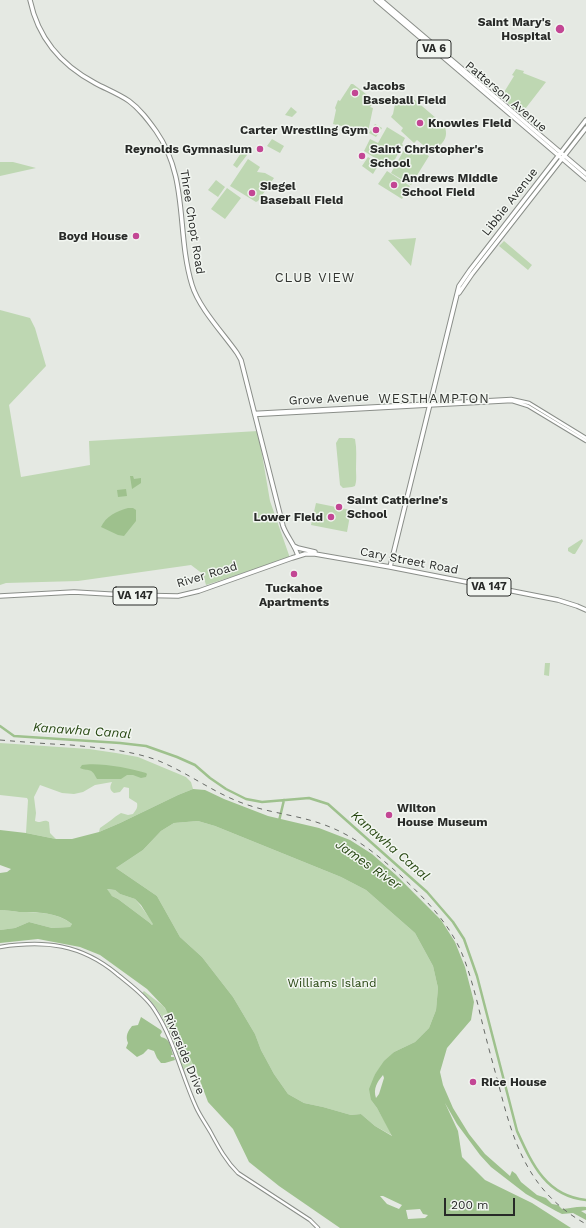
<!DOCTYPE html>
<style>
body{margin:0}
#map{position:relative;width:586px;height:1228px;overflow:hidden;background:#e5e9e3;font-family:"Work Sans",sans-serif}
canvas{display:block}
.scale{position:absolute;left:444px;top:1198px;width:71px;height:18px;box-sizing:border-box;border:2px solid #282a28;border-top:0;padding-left:5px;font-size:12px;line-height:14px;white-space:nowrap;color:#282a28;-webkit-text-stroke:3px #f2f6f1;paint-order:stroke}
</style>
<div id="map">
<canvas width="586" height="1228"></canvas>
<div class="scale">200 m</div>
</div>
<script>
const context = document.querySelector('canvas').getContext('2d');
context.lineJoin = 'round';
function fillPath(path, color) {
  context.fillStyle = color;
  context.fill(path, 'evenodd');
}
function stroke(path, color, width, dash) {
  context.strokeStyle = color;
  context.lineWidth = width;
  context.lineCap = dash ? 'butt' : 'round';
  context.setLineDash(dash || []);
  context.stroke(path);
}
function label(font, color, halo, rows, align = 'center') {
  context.font = font + ' "Work Sans",sans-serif';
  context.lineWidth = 3;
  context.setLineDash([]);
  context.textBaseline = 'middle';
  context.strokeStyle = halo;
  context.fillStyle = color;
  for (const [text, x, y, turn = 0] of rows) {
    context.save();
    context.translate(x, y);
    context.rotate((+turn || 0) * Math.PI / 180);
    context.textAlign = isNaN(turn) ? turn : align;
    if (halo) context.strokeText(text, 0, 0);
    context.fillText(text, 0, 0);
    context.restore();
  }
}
fillPath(new Path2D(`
 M516 69 524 71 523 73 546 82 522 113 521 112 519 113 501 97 514 76 512 75Z
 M351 84H353L375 101 370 107 373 108 368 132 333 124 336 110 335 108 338 100 340 101Z
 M404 98H410L415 100 444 125C450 137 442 148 430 148L428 149 417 140 414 143 401 131 403 128 391 117 393 114 395 104Z
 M291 107 297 112 292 117 285 115Z
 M375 124 382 128 376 137 369 133Z
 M387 127 405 138 402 144 403 145 394 161H392L389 167 364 151 370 139 378 143Z
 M272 139 284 146 280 153 267 146Z
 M408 143 429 156 411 185 391 173Z
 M245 147 247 155 237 168 233 165Z
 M368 157 379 164 373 174 362 166Z
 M248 159 260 167 257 172 265 173 274 178 258 201 256 202 230 186Z
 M0 162H13L36 168 0 176Z
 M387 171 410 186 402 199 378 184Z
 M216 180 225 187 218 197 208 190Z
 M227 188 241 198 225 219 211 209Z
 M416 238 411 266 388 240Z
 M504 241 532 265 528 270 499 246Z
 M0 310 30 318 35 328 46 366 9 405 21 477 90 465 89 441 258 431 270 501 290 558 206 585 203 574 191 565 78 581 6 583 0 585Z
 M339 438H352L355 439C357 449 356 459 356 469 356 475 357 480 355 486L352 487 343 488 340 485 336 443Z
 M316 503 351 510 347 532 311 525Z
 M582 539 583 541 575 554H573L568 551V548Z
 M545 663H550L549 676 544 675Z
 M0 743 89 749 116 753 138 757 186 777 191 782 193 789 178 795 120 823 99 832 100 828C108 823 114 817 121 813L128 815 133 814C136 810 138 808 137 803L129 798V788L124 787 120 792 114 793C109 790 110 786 112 782L95 785 83 792 74 794 62 793 40 785 34 797 36 813 35 821 38 822C42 822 45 819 49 822L50 833 56 839 26 833 28 800 27 798 0 795Z
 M198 821 215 826 341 877 366 890 415 933 433 966 438 988 436 1010 429 1028 415 1042 394 1052 375 1074 371 1100 377 1108 393 1136 375 1126 361 1114 351 1115 323 1107 304 1103 288 1094 274 1074 261 1050 255 1034 233 997 202 957 180 937 157 896 116 868 143 850 161 831 174 823Z
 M106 889 115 890 120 894 135 899 140 905 154 924 152 925 150 923 118 899 112 896Z
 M0 910C6 910 13 911 19 912 38 912 56 912 72 924L70 927 52 928 29 922 15 928 0 930Z
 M144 991 163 1006 171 1017 185 1048 189 1051 194 1063 183 1070C175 1043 165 1012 142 993Z`), '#bed7b2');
fillPath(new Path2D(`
 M130 476H133L134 479 141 478V483L132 489Z
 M126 489 127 496 118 497 117 490Z
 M128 508H133L136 510V521L124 536 118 535 101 527C106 516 117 511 128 508Z
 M82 765C98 762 130 768 146 773L147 774 146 777 141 778 133 775H127L121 779H97C91 767 90 772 80 768Z
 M193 789 205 790 224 799 268 816 319 828 350 840 372 854 396 875 441 920 455 942 465 967 474 1002 471 1020 447 1048 440 1072 443 1085 453 1108 469 1134 485 1154 510 1176 512 1171 516 1174 521 1182 537 1195 546 1198 552 1204 558 1205 562 1209C570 1209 577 1206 586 1207V1210L581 1211 586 1214V1220L573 1213 562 1214 556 1211 526 1194 491 1167 480 1155 457 1124 445 1103 458 1131 462 1157 485 1180 532 1203 571 1228H340L279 1186 249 1162 233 1129 208 1102 196 1070 165 1008 147 989 100 955 80 947 38 939 0 943V930L15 928 29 922 52 928 70 927 72 924C57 912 37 912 19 912 13 911 6 910 0 910V873L7 872 11 869 0 865V830L26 833 56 839H72L99 832 120 823 178 795ZM198 821 215 826 341 877 366 890 415 933 433 966 438 988 436 1010 429 1028 415 1042 394 1052 384 1061 375 1074 369 1089 371 1100 377 1108 392 1136 375 1126 361 1114 351 1115 323 1107 304 1103 288 1094 274 1074 261 1050 255 1034 233 997 202 957 180 937 157 896 116 868 143 850 161 831 174 823ZM107 889 115 890 120 894 135 899 141 905 153 924 152 925 150 923 118 899 112 896ZM383 1075 384 1078 379 1094 376 1098C373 1089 377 1082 383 1075ZM380 1196H383L402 1205 399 1209 387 1204ZM420 1209 423 1214 428 1215 425 1218 408 1219 406 1210Z
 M141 1017 161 1030 162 1032 160 1035 161 1037C171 1039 170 1046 173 1055H171V1057H174L175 1060 165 1063H161L157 1058 154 1051 148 1049 143 1054 137 1057 126 1048 128 1043C125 1036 128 1031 132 1026L138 1025Z`), '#9ec18d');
stroke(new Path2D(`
 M0 726 14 736 120 743 146 746 177 757 195 765 210 778 226 789 246 799 262 802 309 798 328 804 427 892 453 922 464 939 477 976 517 1131C532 1164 546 1196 586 1200
 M279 821 284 800`), '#9ec18d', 2.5);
const minor = new Path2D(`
 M254 413 511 399 529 403 586 438
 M255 415 512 401 528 406 586 441
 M0 947C45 940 81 944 117 974 129 984 145 995 154 1009 174 1039 181 1074 196 1107 200 1116 206 1124 211 1133 219 1148 226 1161 238 1173L310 1220 318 1228`);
const major = new Path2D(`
 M30 0C38 38 61 65 95 83 106 89 119 94 129 101 140 109 148 120 156 131 189 178 176 232 192 285 199 308 223 333 237 353L241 360 283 526C287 537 295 545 298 556
 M376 0 586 179
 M381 0 586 174
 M459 293 472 274 586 128
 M294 546 298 548 315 552
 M390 567 459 286 470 270 586 120
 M0 596 74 592 126 595 178 596 199 591 292 558 305 554H315L390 567 558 600 577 606 586 610`);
stroke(minor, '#8a8e89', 4.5);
stroke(major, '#8a8e89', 5.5);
stroke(minor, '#fff', 2.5);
stroke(major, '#fff', 3.5);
stroke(new Path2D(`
 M0 740C24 742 48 744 71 745 100 748 127 750 154 759 186 771 213 793 245 804 270 813 297 815 322 824 354 835 378 855 402 877 425 899 446 920 460 949 468 967 473 986 478 1005 484 1031 491 1057 498 1082 513 1142 528 1192 586 1224`), '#676a66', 1, [5, 5]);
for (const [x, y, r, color] of [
 [560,29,5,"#c34694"],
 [355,93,4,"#c34694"],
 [420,123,4,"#c34694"],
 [376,130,4,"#c34694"],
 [260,149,4,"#c34694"],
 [362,156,4,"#c34694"],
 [394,185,4,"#c34694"],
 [252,193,4,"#c34694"],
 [136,236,4,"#c34694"],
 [339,507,4,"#c34694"],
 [331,517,4,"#c34694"],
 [294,574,4,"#c34694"],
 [389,815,4,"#c34694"],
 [473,1082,4,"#c34694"]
]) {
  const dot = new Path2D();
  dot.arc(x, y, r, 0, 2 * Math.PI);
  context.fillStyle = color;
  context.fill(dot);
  stroke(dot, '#f2f6f1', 1.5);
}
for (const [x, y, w] of [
 [434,49,34],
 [489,587,44],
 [135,596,44]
]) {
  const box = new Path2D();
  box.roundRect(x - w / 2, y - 9, w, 18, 3);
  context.fillStyle = '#f2f6f1';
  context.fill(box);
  stroke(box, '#282a28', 1);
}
label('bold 11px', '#282a28', null, [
 ["VA 6",434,49],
 ["VA 147",489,587],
 ["VA 147",135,596]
]);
label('bold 12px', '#282a28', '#f2f6f1', [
 ["Saint Mary's",551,22,"right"],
 ["Hospital",551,36,"right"],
 ["Jacobs",363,86],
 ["Baseball Field",363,100],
 ["Knowles Field",428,123],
 ["Carter Wrestling Gym",368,130,"right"],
 ["Reynolds Gymnasium",252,149,"right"],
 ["Saint Christopher's",370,149],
 ["School",370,163],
 ["Andrews Middle",402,178],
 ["School Field",402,192],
 ["Siegel",260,186],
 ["Baseball Field",260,200],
 ["Boyd House",128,236,"right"],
 ["Saint Catherine's",347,500],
 ["School",347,514],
 ["Lower Field",323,517,"right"],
 ["Tuckahoe",294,588,"center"],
 ["Apartments",294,602,"center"],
 ["Wilton",397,808],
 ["House Museum",397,822],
 ["Rice House",481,1082]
], 'left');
label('12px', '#282a28', '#f2f6f1', [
 ["Patterson Avenue",506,97,40],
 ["Libbie Avenue",510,202,-52],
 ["Three Chopt Road",192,222,81],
 ["Grove Avenue",329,399,-3],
 ["Cary Street Road",409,561,11],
 ["River Road",207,575,-17],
 ["Riverside Drive",184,1054,67]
]);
label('12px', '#1d3d06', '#f2f6f1', [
 ["Williams Island",332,983]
]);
context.letterSpacing = '1px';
label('13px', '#31332f', '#f2f6f1', [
 ["CLUB VIEW",315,278],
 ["WESTHAMPTON",434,399]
]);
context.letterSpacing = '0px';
label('italic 13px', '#274712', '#f2f6f1', [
 ["Kanawha Canal",82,731,4],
 ["Kanawha Canal",390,846,41],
 ["James River",368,865,35]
]);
</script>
